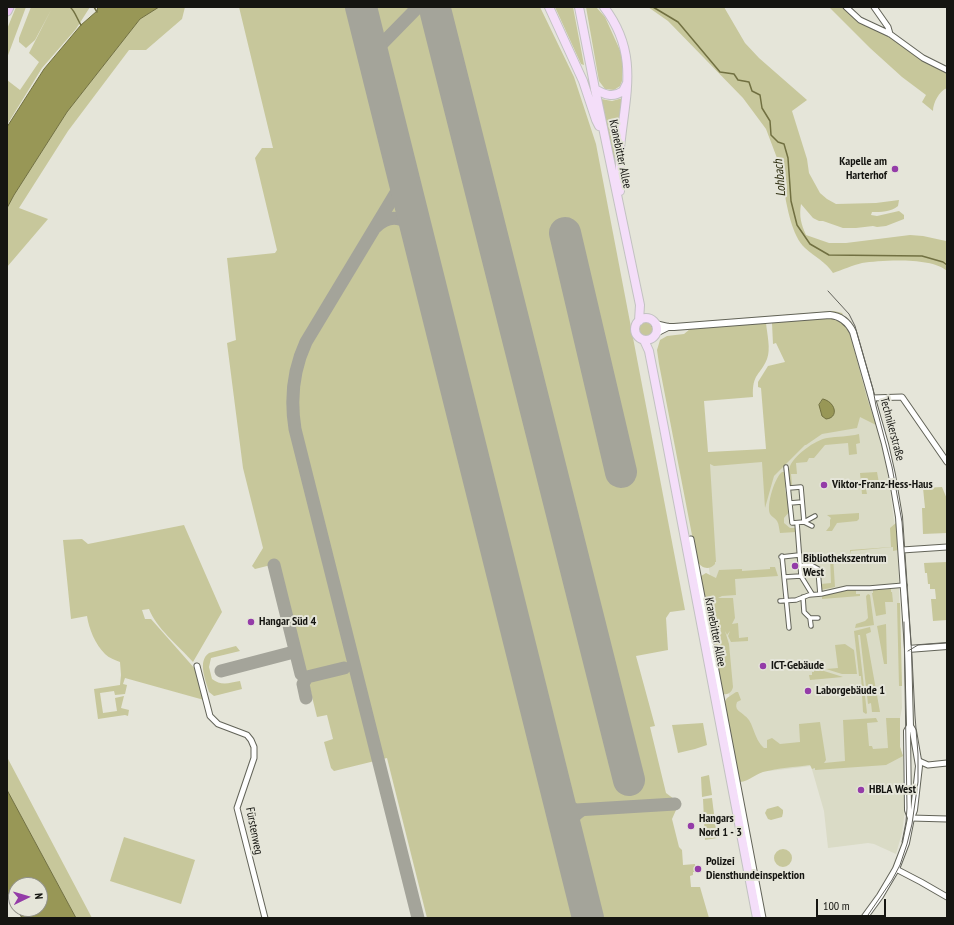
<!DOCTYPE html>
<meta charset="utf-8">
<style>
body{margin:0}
#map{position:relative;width:954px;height:925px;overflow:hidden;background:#e5e5d9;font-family:"PT Sans Narrow",sans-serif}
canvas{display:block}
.frame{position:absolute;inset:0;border:8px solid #151511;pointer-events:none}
.north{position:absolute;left:8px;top:877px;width:40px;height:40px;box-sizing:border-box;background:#e5e5d9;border:1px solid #929289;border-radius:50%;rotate:85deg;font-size:11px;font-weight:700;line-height:16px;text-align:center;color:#151511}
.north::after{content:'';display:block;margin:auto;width:14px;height:18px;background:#943ca8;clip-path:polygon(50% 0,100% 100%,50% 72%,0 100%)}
.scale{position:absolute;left:816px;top:899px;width:70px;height:18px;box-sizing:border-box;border:2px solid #151511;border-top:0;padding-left:5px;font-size:12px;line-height:14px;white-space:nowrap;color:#151511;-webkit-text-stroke:3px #e5e5d9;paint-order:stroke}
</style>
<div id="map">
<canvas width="954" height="925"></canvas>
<div class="frame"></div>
<div class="north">N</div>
<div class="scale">100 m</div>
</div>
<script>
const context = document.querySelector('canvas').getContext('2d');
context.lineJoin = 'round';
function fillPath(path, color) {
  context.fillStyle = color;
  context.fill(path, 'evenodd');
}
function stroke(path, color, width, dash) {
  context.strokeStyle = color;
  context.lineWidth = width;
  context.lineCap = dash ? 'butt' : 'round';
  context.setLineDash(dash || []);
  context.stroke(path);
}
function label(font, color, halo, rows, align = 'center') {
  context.font = font + ' "PT Sans Narrow",sans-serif';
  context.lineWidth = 4;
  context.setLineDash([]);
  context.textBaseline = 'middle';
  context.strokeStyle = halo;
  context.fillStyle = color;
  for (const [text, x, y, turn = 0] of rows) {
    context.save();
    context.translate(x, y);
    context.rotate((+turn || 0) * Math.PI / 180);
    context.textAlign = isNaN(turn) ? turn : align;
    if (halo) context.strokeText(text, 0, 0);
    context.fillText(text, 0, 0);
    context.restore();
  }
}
fillPath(new Path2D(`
 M856 355 881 443 888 476 898 550 902 708 900 718V747L903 756 905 810 902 833 896 854 874 844 868 843 828 848 824 811 811 766 769 771 729 695 709 569 703 457 766 456 803 396Z`), '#dadbc6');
fillPath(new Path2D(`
 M16 7H26L7 58V29Z
 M31 7H90L76 29 42 68 7 125V80L20 90 39 62 29 53 51 10 35 40 26 48 19 42V38Z
 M159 7H185L182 19 146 50H129L68 131 19 208 48 219 7 267V208L14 195 67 112 140 19Z
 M239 7H540L574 77 596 144 685 610 670 612 666 618 668 650 636 656 655 726 650 727 666 793 674 799 675 804 676 810 672 819 679 847 682 850 683 865 695 864V872H693V875L690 876 691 887H700L709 918H427L387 758 334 771 331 768 324 742 333 739 327 715 317 717 279 563 255 569 252 566 263 548 243 468 227 343 236 340 227 258 275 253 277 250 255 158 262 148H273Z
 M555 7H573L584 65 581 64Z
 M586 7H596L605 17 623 57 622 81 620 86 614 90 605 89 599 81Z
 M648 7H724L745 43 759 58 807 100 792 111 807 159 809 173 820 193 827 199 836 204 876 203 899 200 898 206C891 212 881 212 872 212L871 215 877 216 899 211 904 215V219L886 226 877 227 873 226 856 228H843L823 221H819L813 218 801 204C799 216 801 224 806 235L829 243H846L910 235 923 236 946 241H947V271C932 257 882 260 862 263 853 265 842 270 833 273 826 262 815 257 805 248 792 236 787 207 784 190L787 188 785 169 777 158 766 129 743 98 668 21Z
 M829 7H846L860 20 947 70V88C939 91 933 103 933 111L922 102 926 95 902 77 870 48Z
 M623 98 617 165H615L601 99 612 101Z
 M834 311 842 313 843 315 831 312 689 323V322H693Z
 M826 318C838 318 845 324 850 334L867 398 876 425 860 417 857 428 822 434 806 445H805L774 476 765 508 762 462 714 466 710 464 716 562H715V564C709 571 701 568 697 561L659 364 657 350 660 340 667 336 684 334 690 329 766 323C767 334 771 349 767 359 760 376 752 373 753 397L704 401 708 452 766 449 761 388 758 387V382L768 366 785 362 776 343 773 344 772 323Z
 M638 329a8 8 0 1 1 16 0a8 8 0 1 1-16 0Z
 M859 434 860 443 856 444 857 454 849 455 848 443 825 445 814 458H809L807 462 796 463 797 474H791L792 485H790C789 479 788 472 790 466 795 455 815 440 827 438 838 436 848 437 859 434Z
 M782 472H785L787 486 785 488 786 494 788 496 789 512 784 518V523L790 528H796V532L780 533C779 529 779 524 777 521 775 518 772 517 770 514 766 505 775 477 782 472Z
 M877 472 879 483 883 487 866 489 867 494H862L860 473Z
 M942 487 947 499V533L923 534 922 508H925L923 488Z
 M859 513V519L857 521 837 523 832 531H826L830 526V520L831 518 827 515Z
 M896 523 898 550 893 551V547L851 551 850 554V546V550L891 547 890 528Z
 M184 525 222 612 193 662C179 646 156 628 149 609L142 610 145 619H151L196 670 204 700 125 678 123 684 127 685 125 694 115 695 114 691 100 693 103 713 117 711 115 698 124 696 121 708 129 710 128 716 125 715 98 719 94 689 120 685 121 675 120 662C115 660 109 658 105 654 95 644 89 629 87 616L71 619 63 540 82 539 88 544Z
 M830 556H833L835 587 821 590V584L831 583Z
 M947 562V620L933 621 931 599H936L935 589H930V584H928L927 573H925L924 563Z
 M770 567H775L778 576 735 579 736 595 722 596 718 598H733L735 618 732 624 738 623 739 638 748 637V641L731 642 728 636 730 631 727 635 725 631 729 644 733 687C732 692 728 695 724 694L722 692 700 579 701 576 706 573 716 578 719 570 742 569V571L770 569Z
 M891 589V592H892L893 602H885L886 614 876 616 872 593H873V590Z
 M847 590H856V594H860V596L822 599V594Z
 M868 594 870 595 874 625 855 628 856 624 865 621 868 618 866 596Z
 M897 603H900L902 686H899Z
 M886 624 887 664H884L877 626Z
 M870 627 871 632 866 634 880 712H872L871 703 868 704 860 635H858L867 713 866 714 863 712 861 676H859L854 631Z
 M845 644 854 650 857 674H842L826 669 838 668 835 645Z
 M236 646 240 651 211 658 209 667 212 679C221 686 229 683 240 681L242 689 214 696 209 692C206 681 197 661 209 653Z
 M824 669V671L843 677 810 680 809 675H812V672H814V670Z
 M736 692H738L741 700 737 702C734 710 740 711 745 716 754 722 753 738 764 748H767V740L772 738 780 744 800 742 799 724 820 722 826 760 824 763 845 761 843 720 876 718 878 722 867 723 869 746H872L873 749 888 748 886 718H900V747L903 756 886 765 815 770V768L812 769 810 765C795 767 778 768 763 772 754 775 749 781 740 782L724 703 727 698Z
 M703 723 707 745 695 749 678 753 672 725Z
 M7 757 92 918H76L7 790Z
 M709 775 712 795 702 797 701 777Z
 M712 798 717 838 705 840 703 799Z
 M778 806 783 810V813L782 817 771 820 768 819 765 813 767 809Z
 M124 837 195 860 181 904 110 881Z
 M774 858a9 9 0 1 1 18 0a9 9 0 1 1-18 0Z`), '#c7c79b');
const water = new Path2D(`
 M98 7H159L140 19 67 112 14 195 7 208V127L44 69 81 25 97 11Z
 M823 399C836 402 839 418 826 419L822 416 819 405Z
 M7 790 76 918H22L17 909H40V885H16V907L7 891Z`);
fillPath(water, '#989756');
stroke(water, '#717041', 1);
stroke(new Path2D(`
 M70 7C75 11 77 19 81 25
 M94 7 97 12
 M653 7 678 22 720 72 734 74 738 80 749 82 752 91 760 95 762 108 770 121 771 135 778 142 784 144 788 158 791 201 797 225 810 244 829 255 922 256 943 262 947 265`), '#717041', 1.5);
stroke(new Path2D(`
 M372 54 418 7
 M401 166 402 178 400 186 306 342C293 370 290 398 295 429L418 918
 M376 227C393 210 411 220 419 239
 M274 565 301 674 304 677H307
 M221 671 290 653
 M306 698 303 684 307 677 344 668
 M557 794 564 805 576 810 675 804
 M569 841C568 828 569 818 582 810`), '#a4a49a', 13);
stroke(new Path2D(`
 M361 7 588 918
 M436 13 629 780
 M565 233 621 472`), '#a4a49a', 32);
const pedestrian = new Path2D(`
 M786 467 792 523 804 522 801 487 789 488
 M790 503 802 502
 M804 522 815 516
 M804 522 812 526
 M797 523 801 576 812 594
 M782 556 789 628
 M781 557 799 555
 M800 566 811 565 820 570
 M818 570 820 594
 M784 577 801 576
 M803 597 804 612 810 618 811 626
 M780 601 796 600 809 595 821 594 847 588H870L905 585
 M810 618H818`);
const minor = new Path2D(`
 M846 7 860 20 890 34 923 58 947 70
 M874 7 888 27 890 34
 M872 398 902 397 947 462
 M691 539 763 918
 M902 550 947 547
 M197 666 210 716 218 724 247 735 251 740 254 747V758L237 808 265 918
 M919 761 928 765 947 763
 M911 818 947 819
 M896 869 921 882 947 897`);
const tertiary = new Path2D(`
 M655 324 668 327H674L830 315C841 316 848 322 853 332L885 444 892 475 899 517 908 649 910 726 913 731 919 766 914 810 911 818 906 843 896 869 880 896 864 918
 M656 333 668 327
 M908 649 947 646
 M910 726 907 731 908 810 911 818`);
const primary = new Path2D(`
 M549 7 583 81 596 120 599 126
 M579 7 595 89 640 305 639 321
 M604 7C640 54 625 95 620 148 619 162 621 177 620 191
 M595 89C605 95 613 98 623 91L627 83
 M635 329a11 11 0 1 1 22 0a11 11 0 1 1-22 0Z
 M644 340 649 351 664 428 757 918`);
const motorway = new Path2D(`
 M7 11 9 7`);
stroke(pedestrian, '#626358', 5.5);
stroke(minor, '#626358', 7);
stroke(tertiary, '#626358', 8);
stroke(primary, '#c2c2c1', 10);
stroke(motorway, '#c2c2c1', 11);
stroke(pedestrian, '#fff', 3.5);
stroke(minor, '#fff', 5);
stroke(tertiary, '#fff', 6);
stroke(primary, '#f4def9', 8);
stroke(motorway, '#ecc8f5', 9);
stroke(new Path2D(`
 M828 291 849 314 855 326 873 389 876 406 892 467 902 522 912 657 915 716 918 754V782L912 824 907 844 900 865 892 880 866 918
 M908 651 918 645 947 643
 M902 842 906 822 907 808 904 622`), '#63635c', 1);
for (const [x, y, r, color] of [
 [895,169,4,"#943ca8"],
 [824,485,4,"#943ca8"],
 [795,566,4,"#943ca8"],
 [251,622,4,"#943ca8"],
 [763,666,4,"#943ca8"],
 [808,691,4,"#943ca8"],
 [861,790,4,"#943ca8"],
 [691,826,4,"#943ca8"],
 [698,869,4,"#943ca8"]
]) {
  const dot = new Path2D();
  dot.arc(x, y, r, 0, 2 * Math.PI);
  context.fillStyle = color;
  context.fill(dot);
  stroke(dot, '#e5e5d9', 1.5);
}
label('12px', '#151511', '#e5e5d9', [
 ["Kranebitter Allee",620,154,78],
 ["Technikerstraße",892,429,75],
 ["Kranebitter Allee",715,632,79],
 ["Fürstenweg",254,831,79]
]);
label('bold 12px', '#151511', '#e5e5d9', [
 ["Kapelle am",887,162,"right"],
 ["Harterhof",887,176,"right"],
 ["Viktor-Franz-Hess-Haus",832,485],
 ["Bibliothekszentrum",803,559],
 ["West",803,573],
 ["Hangar Süd 4",259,622],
 ["ICT-Gebäude",771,666],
 ["Laborgebäude 1",816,691],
 ["HBLA West",869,790],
 ["Hangars",699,819],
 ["Nord 1 - 3",699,833],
 ["Polizei",706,862],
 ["Diensthundeinspektion",706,876]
], 'left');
label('italic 13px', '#2c2c0e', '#e5e5d9', [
 ["Lohbach",780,178,-95]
]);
</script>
